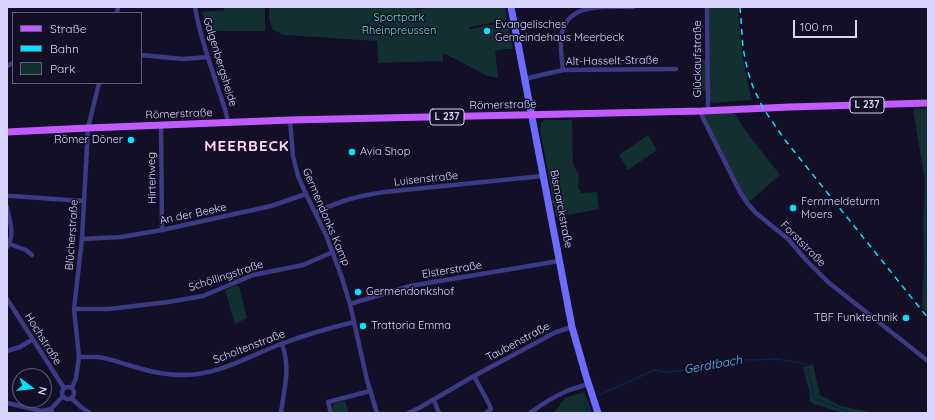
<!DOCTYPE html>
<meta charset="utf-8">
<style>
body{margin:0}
#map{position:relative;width:935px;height:420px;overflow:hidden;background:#130f26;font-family:Quicksand,sans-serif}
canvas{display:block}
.frame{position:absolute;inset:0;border:8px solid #d9d4ff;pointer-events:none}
.legend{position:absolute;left:12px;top:12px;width:130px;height:72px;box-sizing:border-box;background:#130f26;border:1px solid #625e7d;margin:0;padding:5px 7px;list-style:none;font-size:12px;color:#d9d4ff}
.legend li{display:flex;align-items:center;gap:8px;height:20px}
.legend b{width:20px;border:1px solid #625e7d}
.north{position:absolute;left:12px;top:368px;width:40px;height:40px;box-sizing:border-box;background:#130f26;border:1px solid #625e7d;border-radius:50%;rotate:105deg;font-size:11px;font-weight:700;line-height:16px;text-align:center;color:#d9d4ff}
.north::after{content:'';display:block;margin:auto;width:14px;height:18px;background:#00e5ff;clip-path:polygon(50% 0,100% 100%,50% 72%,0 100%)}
.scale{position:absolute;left:793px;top:20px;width:64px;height:18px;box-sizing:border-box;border:2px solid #d9d4ff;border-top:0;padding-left:5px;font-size:12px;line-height:14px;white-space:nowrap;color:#d9d4ff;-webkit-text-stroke:3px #130f26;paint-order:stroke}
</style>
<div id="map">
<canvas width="935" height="420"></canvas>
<div class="frame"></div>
<ul class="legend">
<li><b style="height:5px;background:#c25bff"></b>Straße</li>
<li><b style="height:5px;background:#00e5ff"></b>Bahn</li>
<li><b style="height:11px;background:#12302f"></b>Park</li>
</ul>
<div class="north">N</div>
<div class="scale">100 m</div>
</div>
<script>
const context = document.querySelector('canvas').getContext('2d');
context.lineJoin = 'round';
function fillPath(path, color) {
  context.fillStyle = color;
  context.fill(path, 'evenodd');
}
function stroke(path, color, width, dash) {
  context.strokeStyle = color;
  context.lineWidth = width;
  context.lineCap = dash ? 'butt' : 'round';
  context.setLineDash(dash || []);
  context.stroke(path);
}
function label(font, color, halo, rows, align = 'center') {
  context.font = font + ' Quicksand,sans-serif';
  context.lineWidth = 3;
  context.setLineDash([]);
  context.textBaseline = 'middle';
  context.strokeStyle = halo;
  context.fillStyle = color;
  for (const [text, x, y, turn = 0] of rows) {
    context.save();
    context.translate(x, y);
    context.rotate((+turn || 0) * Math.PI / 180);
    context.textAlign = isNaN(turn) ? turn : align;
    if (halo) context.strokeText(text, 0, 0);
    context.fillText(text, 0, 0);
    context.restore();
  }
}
fillPath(new Path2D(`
 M225 7H265V31H207L202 12 224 10Z
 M269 7H415L416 10 433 7H505L507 20 469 27 470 29 507 22 513 49H506L495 51 498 78 488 76 443 53V61L378 63 377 41 284 35 273 30 269 19Z
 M709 7H738C739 38 744 70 752 100L710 103Z
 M701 59H706V88L704 90H702L701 88Z
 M928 108V314L922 307 924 260 923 224 925 181 913 109Z
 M734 112 745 130 780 175 749 202 742 191 704 116 706 114Z
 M545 120H572L573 165 579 174 578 188 582 193 597 192 599 209 556 217 540 128 541 123Z
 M648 135 657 150 628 170 619 155Z
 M237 285 239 287 247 318 235 324 225 290Z
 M813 364 820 395 841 406 875 413H843L814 404 809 401 810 395 803 367Z
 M584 392 592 413H552L556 410 565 398Z
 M345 401 349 413H334L332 405 333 404Z`), '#12302f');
stroke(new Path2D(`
 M599 395 655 370 665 372 698 369 703 367 719 366 730 360 737 359 751 360 776 359 807 364 814 398 851 413
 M585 402 589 413`), '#0c2248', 1.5);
stroke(new Path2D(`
 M195 7C199 33 208 57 216 82 220 96 226 108 228 123
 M707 7 708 111
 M117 13 118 7
 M141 55 183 59 208 57
 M7 66 13 63
 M563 70C562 59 560 48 561 38 565 1 607 7 633 7
 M524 79 563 70 676 69
 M702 111V116L740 192 748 204 756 213 788 239 807 261 828 282 928 361
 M290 120 293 156 298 176 306 194 326 235 342 278 350 304 367 380 377 413
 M161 125 162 230
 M7 196H12L83 201
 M7 207C9 222 16 232 7 247
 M315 213C339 201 357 196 384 192L543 176
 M82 239 121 237 162 230 271 206 306 194
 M9 244 26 250 32 255
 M7 299 64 388
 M350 304 410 286 559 261
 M74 309H109L168 302 203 296 253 275 303 265 333 252
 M7 351 20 347 33 339
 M79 357C85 357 91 357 97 357 110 358 123 364 135 367 151 372 167 375 183 375 219 375 249 356 281 344 305 335 329 328 354 322
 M474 376 490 406 491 409 486 413
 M62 393a6 6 0 1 1 12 0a6 6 0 1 1-12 0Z
 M72 388 76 378 79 357 74 309 82 239 88 128 99 83
 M71 398 81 407 90 413
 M434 400 439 413
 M7 403 42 411 51 409
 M52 413 51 409 63 396
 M281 413C284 388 291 369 282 344
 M331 413 328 402 370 391
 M408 413 419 408 474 376 556 332 572 327
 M530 413C542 404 555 396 569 390 576 388 582 386 588 384`), '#3d3a85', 4.5);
stroke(new Path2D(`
 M511 7 572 327 586 376 598 413`), '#6f6bff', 7);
stroke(new Path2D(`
 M7 132 88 128 290 120 702 111 790 107 928 103`), '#c25bff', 7);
stroke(new Path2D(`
 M740 7 741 20 743 48 748 72 753 87 763 108 785 140 928 318`), '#00e5ff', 1.5, [6, 5]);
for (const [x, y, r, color] of [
 [487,31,4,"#00e5ff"],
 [131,140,4,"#00e5ff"],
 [352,152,4,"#00e5ff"],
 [793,208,4,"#00e5ff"],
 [358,292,4,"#00e5ff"],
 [906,318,4,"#00e5ff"],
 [363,326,4,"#00e5ff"]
]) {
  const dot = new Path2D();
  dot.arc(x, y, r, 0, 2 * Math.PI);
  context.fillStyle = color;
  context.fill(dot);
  stroke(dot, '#130f26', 1.5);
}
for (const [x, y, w] of [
 [867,105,34],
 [447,117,34]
]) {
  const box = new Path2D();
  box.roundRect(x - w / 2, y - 8, w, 16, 3);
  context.fillStyle = '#130f26';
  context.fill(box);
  stroke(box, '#d9d4ff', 1);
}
label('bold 10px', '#d9d4ff', null, [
 ["L 237",867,105],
 ["L 237",447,117]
]);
label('11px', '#5fe0c0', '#130f26', [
 ["Sportpark",399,18],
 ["Rheinpreussen",399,31]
]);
label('11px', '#d9d4ff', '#130f26', [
 ["Evangelisches",495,25],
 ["Gemeindehaus Meerbeck",495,38],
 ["Römer Döner",123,140,"right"],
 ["Avia Shop",360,152],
 ["Fernmeldeturm",801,202],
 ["Moers",801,215],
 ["Germendonkshof",366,292],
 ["TBF Funktechnik",898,318,"right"],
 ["Trattoria Emma",371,326]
], 'left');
label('11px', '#d9d4ff', '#130f26', [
 ["Glückaufstraße",698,59,-90],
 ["Alt-Hasselt-Straße",612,61,-1],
 ["Galgenbergsheide",220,62,73],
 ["Römerstraße",503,105,-1],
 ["Römerstraße",179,114,-2],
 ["Hirtenweg",152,178,-91],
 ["Luisenstraße",426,179,-6],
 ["Bismarckstraße",561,209,79],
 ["An der Beeke",193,214,-12],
 ["Germendonks Kamp",326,217,67],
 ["Blücherstraße",72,235,-86],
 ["Forststraße",803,244,45],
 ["Elsterstraße",452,270,-9],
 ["Schöllingstraße",226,276,-18],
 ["Hochstraße",43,339,58],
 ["Taubenstraße",518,342,-28],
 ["Scholtenstraße",249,347,-21]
]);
label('italic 12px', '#62b6ff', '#130f26', [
 ["Gerdtbach",713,365,-10]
]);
context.letterSpacing = '1px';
label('bold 15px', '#ffd6f0', '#130f26', [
 ["MEERBECK",247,146]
]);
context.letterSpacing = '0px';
</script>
